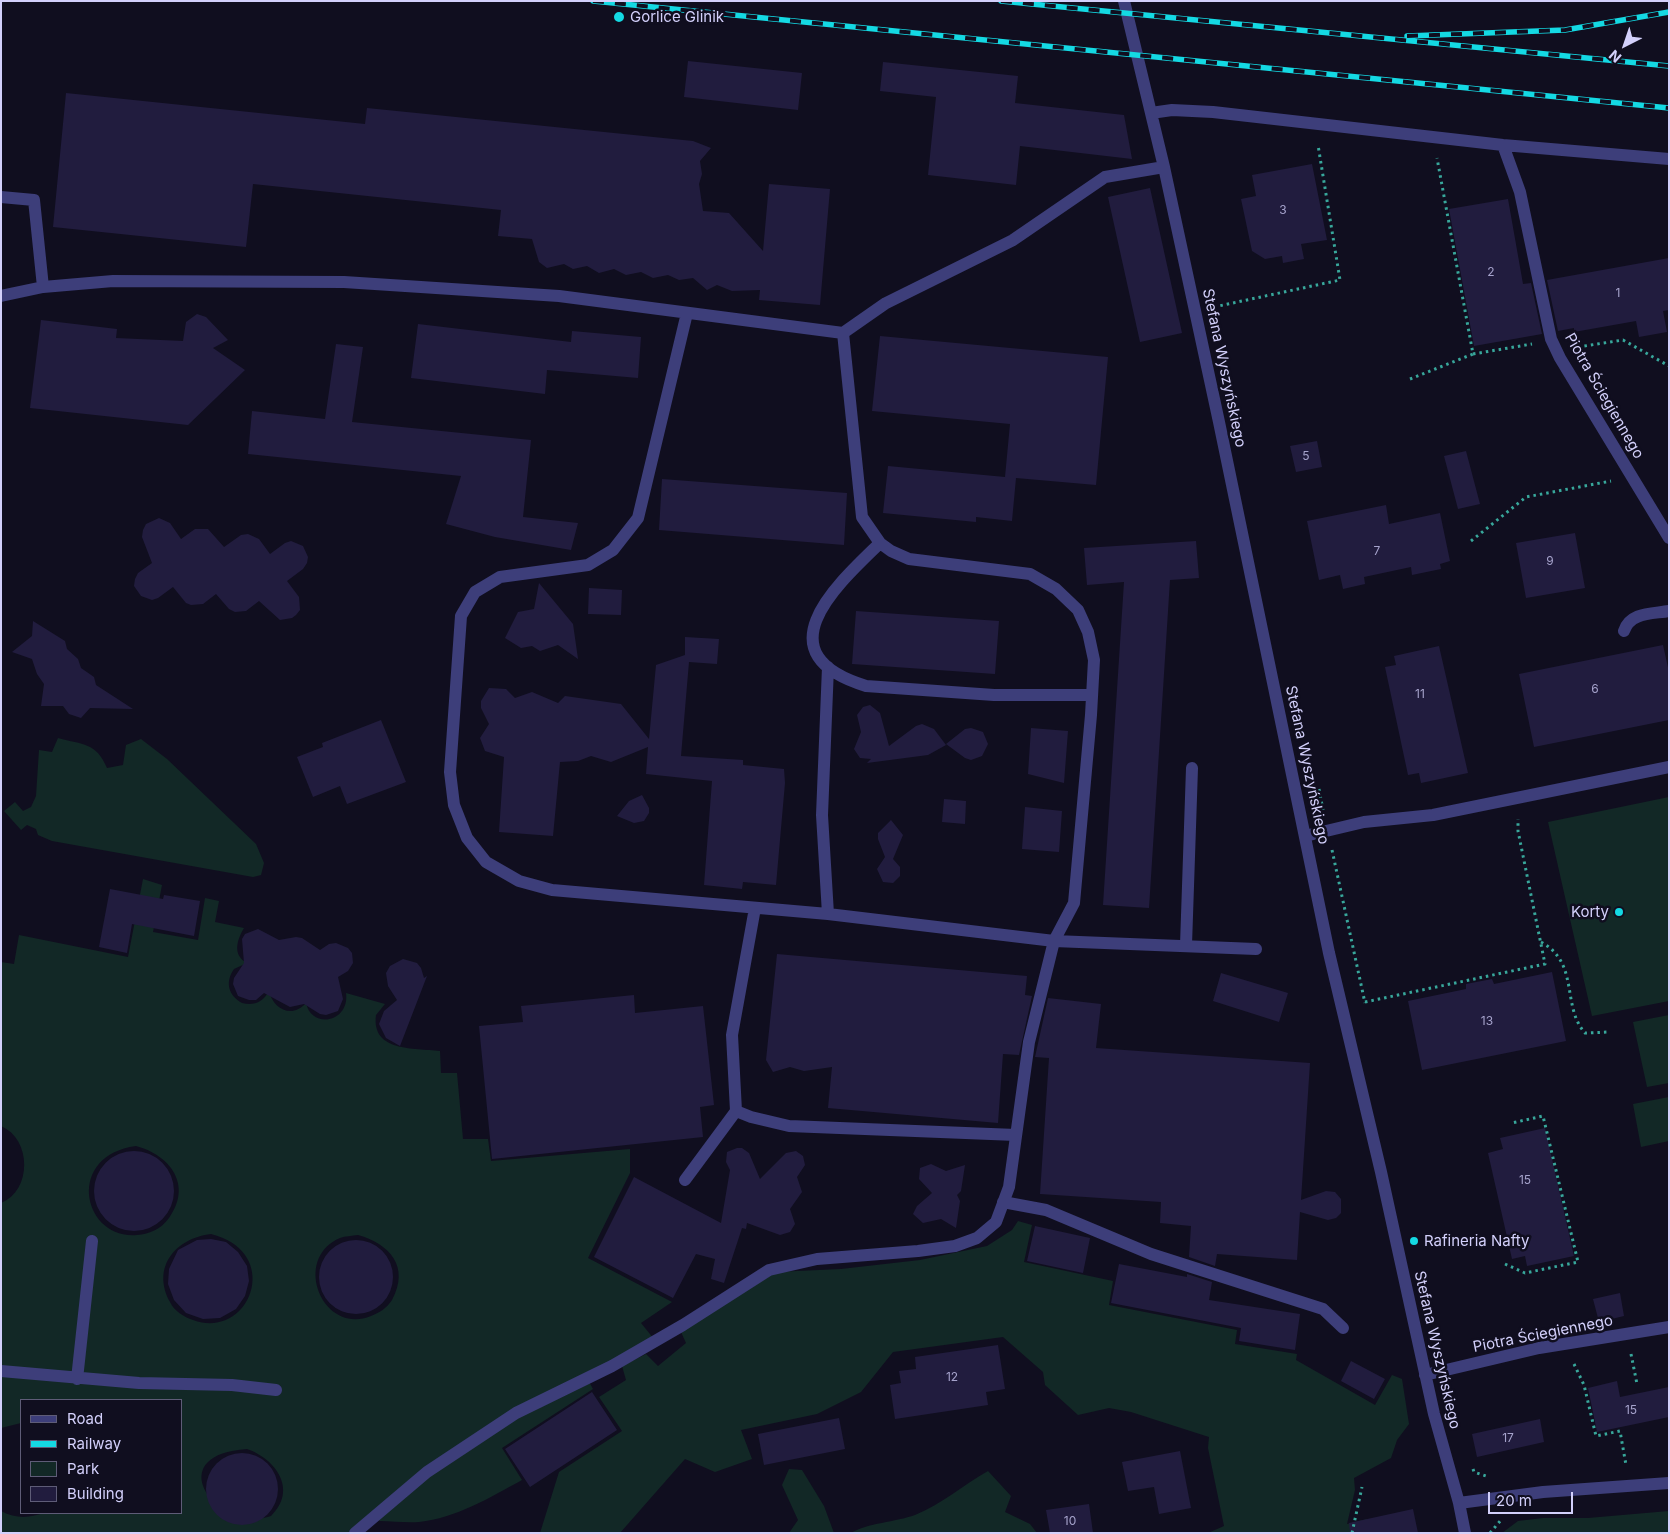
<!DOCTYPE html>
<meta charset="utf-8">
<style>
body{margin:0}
#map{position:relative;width:1670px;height:1534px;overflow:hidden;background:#100e1f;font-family:Inter,sans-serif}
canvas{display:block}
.frame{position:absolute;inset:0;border:2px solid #d3d0fb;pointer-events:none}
.legend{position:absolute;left:20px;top:1399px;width:162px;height:115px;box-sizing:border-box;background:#100e1f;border:1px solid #5e5c77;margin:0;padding:6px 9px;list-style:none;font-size:15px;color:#d3d0fb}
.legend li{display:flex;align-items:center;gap:10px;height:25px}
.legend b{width:25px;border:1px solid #5e5c77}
.north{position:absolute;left:1600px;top:20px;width:50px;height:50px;-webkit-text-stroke:4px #100e1f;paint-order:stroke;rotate:221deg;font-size:14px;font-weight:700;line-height:20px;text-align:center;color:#d3d0fb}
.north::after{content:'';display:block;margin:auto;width:18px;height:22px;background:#d3d0fb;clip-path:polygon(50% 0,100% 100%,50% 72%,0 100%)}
.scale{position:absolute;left:1488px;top:1492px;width:85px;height:22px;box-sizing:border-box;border:2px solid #d3d0fb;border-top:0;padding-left:6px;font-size:15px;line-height:18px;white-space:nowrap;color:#d3d0fb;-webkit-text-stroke:4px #100e1f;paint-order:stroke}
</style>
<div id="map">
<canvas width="1670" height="1534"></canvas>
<div class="frame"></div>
<ul class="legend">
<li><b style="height:6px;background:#3d3e7a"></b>Road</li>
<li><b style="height:6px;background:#14d9e3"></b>Railway</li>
<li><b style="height:14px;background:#122826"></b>Park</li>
<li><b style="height:14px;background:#211c3e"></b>Building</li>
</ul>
<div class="north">N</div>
<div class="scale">20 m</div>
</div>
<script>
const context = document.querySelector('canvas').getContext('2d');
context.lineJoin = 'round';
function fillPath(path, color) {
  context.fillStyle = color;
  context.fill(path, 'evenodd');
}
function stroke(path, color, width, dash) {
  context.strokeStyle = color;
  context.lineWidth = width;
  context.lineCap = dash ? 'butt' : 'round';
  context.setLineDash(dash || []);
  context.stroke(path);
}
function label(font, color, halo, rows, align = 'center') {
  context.font = font + ' Inter,sans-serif';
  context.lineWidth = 5;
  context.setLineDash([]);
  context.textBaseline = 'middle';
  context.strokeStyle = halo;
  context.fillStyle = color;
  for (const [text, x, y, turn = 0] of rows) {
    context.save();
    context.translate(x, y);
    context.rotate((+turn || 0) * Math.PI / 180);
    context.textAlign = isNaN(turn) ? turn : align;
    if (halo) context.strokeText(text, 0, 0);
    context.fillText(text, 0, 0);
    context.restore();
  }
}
fillPath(new Path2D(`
 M58 738C83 745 96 742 107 768L123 765 126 745 141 739 167 759 256 844 264 863 261 875 253 877 52 841 38 835 36 829 27 825 21 830 4 811 15 802 23 811 31 807 36 796 39 750 52 752Z
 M1669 797V1001L1592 1016 1548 822Z
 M143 879 162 885 153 932 198 940 205 898 219 901 215 922 244 928C237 940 232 955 247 963L234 969C225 982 228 995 242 1003 254 1006 263 1002 269 991 273 1009 292 1019 306 1003 312 1030 350 1022 346 993L385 1004 376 1015C371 1052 414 1048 440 1051L441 1073H457L463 1139H488L491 1161 630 1149V1173L588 1258 672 1302 641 1323 654 1339 425 1469 349 1533H1V1511C16 1519 29 1518 44 1513H181V1400H21V1423L1 1428V1373L277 1394 281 1386 232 1381 75 1376 1 1368V1203C32 1191 32 1139 1 1126V962L14 964 19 935 128 957ZM136 1146C170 1155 193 1185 169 1218 161 1229 150 1234 137 1235 83 1240 64 1156 136 1146ZM211 1234C284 1252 250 1341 193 1320 184 1317 174 1311 170 1302 151 1267 176 1238 211 1234ZM358 1235C390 1244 410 1267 392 1300 387 1308 379 1313 371 1316 323 1336 291 1259 340 1238 345 1236 352 1236 358 1235ZM247 1449C276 1459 298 1490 271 1516 218 1534 158 1455 247 1449Z
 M1669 1015V1083L1647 1087 1633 1022Z
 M1669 1097V1141L1641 1147 1633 1104Z
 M1018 1221 1032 1225 1024 1262 1113 1281 1109 1305 1237 1330 1235 1344 1297 1354 1296 1360 1375 1405 1392 1375 1402 1379 1409 1424 1397 1440 1391 1458 1354 1478 1355 1490 1347 1524 1367 1519 1370 1533H1208L1224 1526 1208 1448 1209 1437 1131 1412 1109 1408 1078 1415 1045 1385 1043 1372 1003 1337 893 1352 861 1392 817 1414 741 1430 752 1459 715 1472 685 1459 620 1533H540L559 1472 622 1431 599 1397 626 1380 622 1366 646 1354 658 1366 686 1343 681 1332 776 1272 841 1269 920 1260 987 1246 1012 1230Z
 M588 1380 593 1389 502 1448 522 1480C489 1498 456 1518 419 1522 406 1523 392 1521 380 1521L376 1518 428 1475 517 1415Z
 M789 1469 802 1470 824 1506 834 1533H789L798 1520 782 1485Z
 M988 1471 1011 1496 1005 1512 1030 1524 1037 1533H851C867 1523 896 1522 915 1515 942 1504 963 1485 988 1471Z
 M1669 1511V1533H1502L1518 1521 1543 1518H1588Z`), '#122826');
fillPath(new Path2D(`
 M688 61 802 73 798 110 684 97Z
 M883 62 1018 76 1015 103 1124 115 1132 159 1020 146 1016 185 928 175 936 97 880 91Z
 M66 93 365 124 367 108 693 141 711 148 700 161 702 174 699 184 703 211 729 213 763 251 769 184 830 189 820 305 759 300 760 290 732 291 717 285 707 290 693 278 679 280 668 275 653 278 641 272 626 275 614 269 599 273 587 266 573 269 564 264 547 268 539 262 532 239 498 236 501 210 253 184 246 247 53 227Z
 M1312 164 1327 240 1301 244 1304 259 1283 263 1282 256 1265 259 1252 251 1241 199 1256 196 1252 175Z
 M1150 188 1182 333 1140 342 1108 197Z
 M1508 199 1523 284 1531 283 1542 334 1474 346 1449 209Z
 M1669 258V310L1663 311 1667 332 1639 337 1636 321 1574 332V328L1558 331 1547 280Z
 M197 314 206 317 228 340 213 348 245 370 188 425 30 408 41 320 117 329 116 338 183 341 186 322Z
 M418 324 571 342 572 331 641 337 638 378 547 370 545 394 411 378Z
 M880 336 1108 357 1096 485 1016 478 1012 521 976 517V522L883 513 888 466 1005 477 1010 424 872 411Z
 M336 344 363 347 352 422 531 440 523 517 578 523 571 550 495 537 446 524 461 476 248 454 252 411 325 419Z
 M1317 441 1322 467 1296 472 1290 446Z
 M1466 451 1480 504 1458 509 1444 456Z
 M662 479 847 493 844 545 659 530Z
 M1386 505 1389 524 1440 513 1450 561 1440 564 1441 569 1412 575 1411 567 1364 577 1365 584 1343 589 1340 575 1319 580 1307 521Z
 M159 518 170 523 181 539 195 529H208L224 547 241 535 248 534 259 539 270 554 285 543 291 541 303 546 308 557 307 563 303 569 287 581 299 597 300 610 296 615 292 618 280 620 259 601 246 611 235 612 229 609 216 594 203 604 191 605 186 603 173 587 158 598 152 600 141 596 134 586 135 579 138 573 152 563 142 537 143 530 146 524Z
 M1575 533 1585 588 1526 598 1516 543Z
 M1196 541 1199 578 1170 580 1149 908 1103 905 1124 582 1087 585 1084 548Z
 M539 583 573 624 578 659 558 645 540 651 532 646 521 648 505 638 518 612 534 609Z
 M589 588 622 590 621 615 588 614Z
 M856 611 999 621 995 674 852 664Z
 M33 621 65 641 67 649 78 659 81 668 94 677 96 685 133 709 90 708 81 718 69 714 63 706H41L44 684 37 674 32 659 12 652 32 636Z
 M685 637 719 639 717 664 689 662 681 756 743 760V765L784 769 785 783 776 885 743 882 742 889 704 885 712 781 646 774 648 747 611 762 591 756 578 761 560 762 553 836 499 832 504 757 485 751 480 738 489 724 481 708V701L489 688 506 689 515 698 532 692 558 703 565 696 621 704 649 739 656 665 685 655Z
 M1663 645 1669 672V720L1534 747 1519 674Z
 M1439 646 1468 773 1421 783 1419 773 1408 775 1385 667 1396 665 1394 656Z
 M870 705 880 713 889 746 916 726 922 724 934 729 946 745 928 755 867 763 871 759 860 758 854 749 861 732 857 715 863 707Z
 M381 720 406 782 347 804 340 786 313 797 297 757 323 747 322 743Z
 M971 728 983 732 988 744 982 756 971 760 965 758 946 744 965 729Z
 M1031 728 1068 731 1064 783 1028 774Z
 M642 795 649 808V813L644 821 634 823 617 816 629 801Z
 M944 799 966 801 965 824 942 822Z
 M1025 807 1062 811 1059 852 1022 849Z
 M891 820 903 835 893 859 900 867V876L893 883 883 882 877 869 885 857 878 839V833Z
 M110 889 163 899 164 895 200 901 194 936 132 924 127 953 99 947Z
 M258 929 279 940 296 937 302 938 320 950 329 944 336 943 348 948 352 953 353 963 348 971 338 977 343 999 338 1011 326 1015 320 1014 304 1004 290 1007 264 993 256 1000H249L238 996 233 984 234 978 244 963 242 939 245 934Z
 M777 954 1027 976 1025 995 1032 996 1019 1055 1003 1054 998 1123 828 1108 832 1067 804 1071 790 1067 773 1072 766 1060Z
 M403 959 417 963 421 968 424 978 427 976 400 1046 386 1038 379 1024 384 1011 397 1000 388 986 386 973 390 966Z
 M1552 972 1566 1041 1422 1070 1408 1001 1466 989V984L1492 979 1494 984Z
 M1221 973 1288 993 1279 1022 1213 1001Z
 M634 995 635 1013 703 1006 714 1105 700 1107 703 1137 492 1159 479 1026 523 1022 521 1006Z
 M1048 998 1101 1004 1096 1048 1310 1063 1301 1200 1326 1191 1335 1192 1341 1199V1213L1336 1218 1328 1220 1300 1212 1297 1260 1217 1254 1215 1266 1189 1257 1191 1226 1160 1223 1161 1202 1040 1194 1049 1058 1035 1057Z
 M1545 1128 1574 1256 1527 1266 1525 1256 1512 1259 1488 1153 1503 1149 1500 1138Z
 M737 1148H742L749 1153 760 1179 786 1153 796 1151 803 1156 805 1165 797 1177 802 1192 790 1209 795 1224 790 1232 780 1235 747 1223 746 1229 742 1228 724 1283 711 1279 715 1259 696 1254 673 1298 594 1257 634 1177 721 1223 730 1170 726 1162 727 1152Z
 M94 1191a40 40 0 1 1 80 0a40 40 0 1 1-80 0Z
 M931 1164 946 1171 965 1165 961 1191 957 1195 960 1201 956 1228 941 1219 923 1223 913 1214 917 1206 932 1193 919 1179 920 1168Z
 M1035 1226 1090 1238 1083 1273 1027 1261Z
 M211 1239 226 1242 238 1252 247 1266 249 1281 245 1296 236 1309 220 1318 203 1319 186 1313 174 1300 168 1284 169 1269 178 1250 197 1240Z
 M319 1277a37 37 0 1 1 74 0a37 37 0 1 1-74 0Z
 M1119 1264 1187 1277V1274L1212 1282 1209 1300 1300 1314 1295 1350 1239 1341 1241 1328 1111 1303Z
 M1620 1293 1624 1316 1599 1322 1593 1299Z
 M998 1345 1005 1389 986 1392 988 1405 895 1419 890 1385 901 1383 899 1371 916 1369 915 1357Z
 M1351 1361 1385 1379 1374 1399 1341 1381Z
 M1617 1381 1620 1397 1669 1387V1417L1597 1432 1588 1388Z
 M592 1392 617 1430 530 1487 505 1449Z
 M839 1418 845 1449 764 1465 758 1434Z
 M1540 1419 1544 1442 1477 1457 1472 1434Z
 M1180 1451 1191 1508 1159 1514 1154 1487 1128 1491 1122 1462Z
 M206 1489a36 36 0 1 1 72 0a36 36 0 1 1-72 0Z
 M1089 1504 1093 1533H1050L1046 1510Z
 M1413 1509 1418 1533H1350L1349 1523Z`), '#211c3e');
stroke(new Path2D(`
 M1214 307 1340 280 1318 145
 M1578 347 1623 340 1669 366
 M1473 354 1532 344
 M1410 379 1473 354 1437 158
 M1471 541 1526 497 1611 481
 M1319 789 1323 810
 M1332 850 1365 1003
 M1541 942C1580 963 1561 1006 1585 1033L1609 1032
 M1365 1002 1545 964 1518 831V819
 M1505 1264 1525 1273 1578 1262 1543 1116 1512 1123
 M1631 1354 1637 1384
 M1574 1364 1584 1385 1596 1436 1620 1431 1626 1465
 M1473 1469 1474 1472 1489 1477
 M1352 1533 1362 1487
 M1490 1533 1501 1520`), '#38a79b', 3, [2.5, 4]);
stroke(new Path2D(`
 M1124 1 1164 167 1219 422 1329 953 1381 1172 1434 1414 1459 1503 1465 1533
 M1151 113 1172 110 1213 112 1503 145 1669 159
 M1503 145 1520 192 1551 339 1560 358 1669 538
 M1 197 34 200 43 287
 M1 296 43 287 113 281 344 282 559 296 843 333
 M687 313 638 518 613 550 588 565 500 577 475 592 461 616 450 772 454 805 467 838 486 862 519 881 552 890 828 914 1054 941 1256 949
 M880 543C834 587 762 654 866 686L994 695H1092
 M1624 631C1630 612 1652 614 1669 611
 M828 667 822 815 828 914
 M1305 836 1364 822 1433 815 1669 767
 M1186 945 1192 768
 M736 1111 751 1117 789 1126 1016 1135
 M685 1180 736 1111 732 1035 755 908
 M1003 1202 1046 1210 1151 1254 1323 1309 1343 1328
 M1 1371 139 1383 232 1385 276 1390
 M1425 1375 1539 1348 1669 1327
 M77 1379 92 1241
 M1459 1503 1543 1492 1669 1483
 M355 1533 427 1472 516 1413 612 1366 683 1325 769 1270 817 1259 918 1251 955 1246 977 1238 996 1222 1009 1187 1029 1042 1054 941 1074 903 1091 715 1094 660 1088 632 1078 610 1056 589 1030 574 909 559 891 551 880 543 862 517 843 333 886 303 1013 240 1105 177 1164 167`), '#3d3e7a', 12);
const rail = new Path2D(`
 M593 1 1669 108
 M1001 1 1669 66
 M1407 36 1565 30 1669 12`);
stroke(rail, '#14d9e3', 5.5);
stroke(rail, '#100e1f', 4, [11]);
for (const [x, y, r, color] of [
 [619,17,6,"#14d9e3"],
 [1619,912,5,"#14d9e3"],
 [1414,1241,5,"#14d9e3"]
]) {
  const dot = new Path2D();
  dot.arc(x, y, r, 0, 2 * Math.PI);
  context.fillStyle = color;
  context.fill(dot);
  stroke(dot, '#100e1f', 2);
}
label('12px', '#a6a3cc', null, [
 ["3",1283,210],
 ["2",1491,272],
 ["1",1618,293],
 ["5",1306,456],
 ["7",1377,551],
 ["9",1550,561],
 ["6",1595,689],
 ["11",1420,694],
 ["13",1487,1021],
 ["15",1525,1180],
 ["12",952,1377],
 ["15",1631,1410],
 ["17",1508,1438],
 ["10",1070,1521]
]);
label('15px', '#d3d0fb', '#100e1f', [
 ["Gorlice Glinik",630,17],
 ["Korty",1609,912,"right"],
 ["Rafineria Nafty",1424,1241]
], 'left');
label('15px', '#d3d0fb', '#100e1f', [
 ["Stefana Wyszyńskiego",1224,368,78],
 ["Piotra Ściegiennego",1604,396,60],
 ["Stefana Wyszyńskiego",1307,765,78],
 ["Piotra Ściegiennego",1543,1334,-11],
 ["Stefana Wyszyńskiego",1437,1350,77]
]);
</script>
